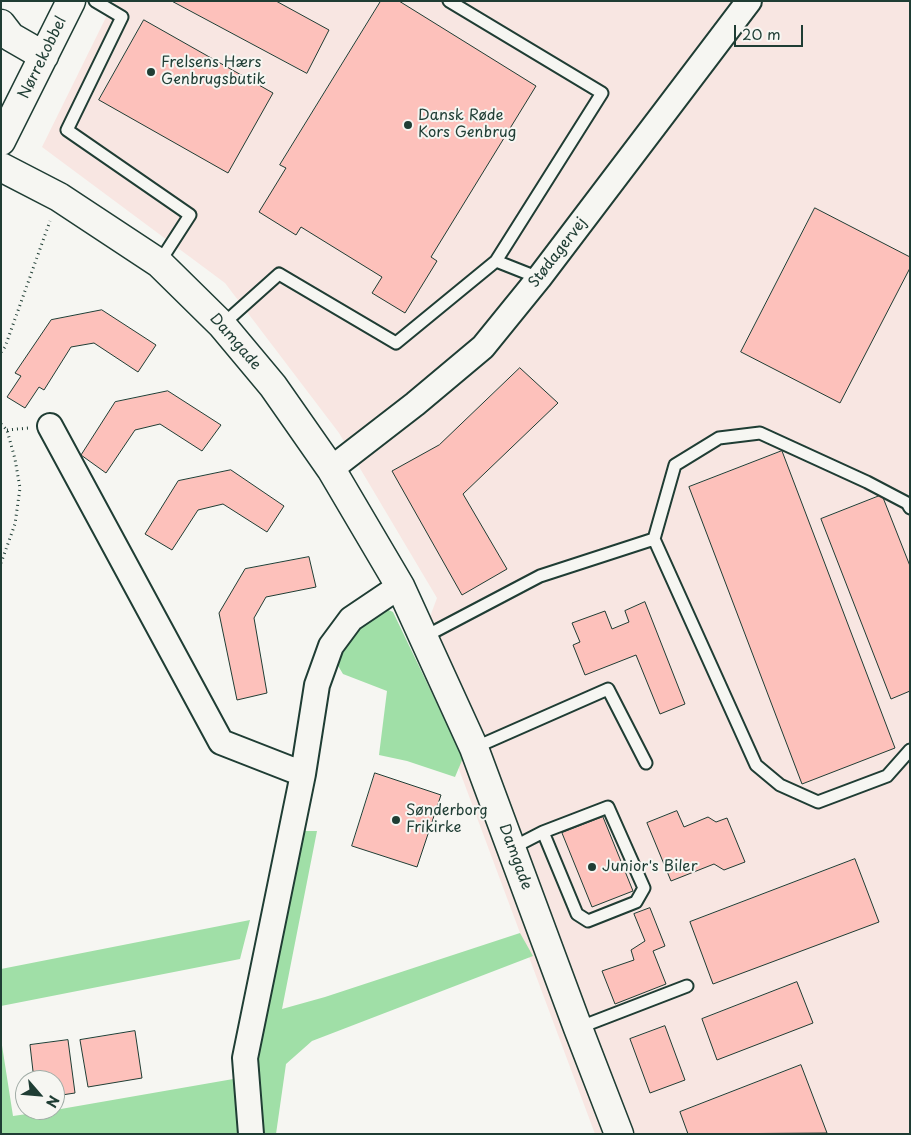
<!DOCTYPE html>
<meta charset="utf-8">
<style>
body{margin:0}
#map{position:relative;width:911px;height:1135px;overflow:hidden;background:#f6f6f2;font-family:"Playpen Sans",sans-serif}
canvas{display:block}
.frame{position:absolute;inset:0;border:2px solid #1f3d34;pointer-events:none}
.north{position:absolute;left:15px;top:1070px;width:50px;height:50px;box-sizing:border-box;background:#f6f6f2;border:1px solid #a0aca6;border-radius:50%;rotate:117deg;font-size:14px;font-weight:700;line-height:20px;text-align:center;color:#1f3d34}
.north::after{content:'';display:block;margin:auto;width:18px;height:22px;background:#1f3d34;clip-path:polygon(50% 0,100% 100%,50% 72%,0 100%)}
.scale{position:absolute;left:734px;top:25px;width:69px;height:22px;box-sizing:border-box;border:2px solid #1f3d34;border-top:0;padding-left:6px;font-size:15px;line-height:18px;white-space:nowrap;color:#1f3d34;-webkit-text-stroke:4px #f6f6f2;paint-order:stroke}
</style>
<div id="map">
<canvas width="911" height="1135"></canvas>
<div class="frame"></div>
<div class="north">N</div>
<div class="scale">20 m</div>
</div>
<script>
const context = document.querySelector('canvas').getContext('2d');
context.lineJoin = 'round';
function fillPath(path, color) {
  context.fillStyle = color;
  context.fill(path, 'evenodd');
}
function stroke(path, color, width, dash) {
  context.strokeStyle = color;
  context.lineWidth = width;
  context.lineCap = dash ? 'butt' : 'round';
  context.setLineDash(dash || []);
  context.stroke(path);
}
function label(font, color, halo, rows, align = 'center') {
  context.font = font + ' "Playpen Sans",sans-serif';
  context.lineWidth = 4;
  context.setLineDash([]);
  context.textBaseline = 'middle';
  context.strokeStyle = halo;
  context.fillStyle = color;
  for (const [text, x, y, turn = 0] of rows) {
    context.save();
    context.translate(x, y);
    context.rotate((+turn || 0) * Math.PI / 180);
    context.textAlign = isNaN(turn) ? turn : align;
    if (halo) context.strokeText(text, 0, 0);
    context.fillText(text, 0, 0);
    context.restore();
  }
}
fillPath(new Path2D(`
 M114 1H910V1134H595L416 654 437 598 339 433 225 283 42 147Z`), '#f8e6e2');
fillPath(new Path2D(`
 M382 607 393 612 463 758 455 777 407 761 379 755 387 691 343 674 334 659 345 637Z
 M302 831H317L282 1009 325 997 520 933 533 956 312 1041 286 1064 276 1134H256L251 1061Z
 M250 920 240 959 1 1006V969Z
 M1 1039 13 1116 55 1110 239 1078 242 1134H1Z`), '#a0dfa7');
const building = new Path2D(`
 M172 1H276L329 30 307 73Z
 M381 1H399L536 86 431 257 437 261 405 313 372 293 382 277 301 227 296 235 259 212 286 168 280 165Z
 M144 20 273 93 228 173 99 100Z
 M815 208 910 257V268L840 403 741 352Z
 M102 310 156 345 138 372 94 343 71 347 44 390 39 387 25 408 7 397 21 376 15 373 51 320Z
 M520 368 558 403 463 494 507 569 462 595 392 471 439 445Z
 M168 391 221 425 202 451 160 424 135 430 106 473 81 455 115 402Z
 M782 451 895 748 802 784 689 487Z
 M231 470 284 506 267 532 223 504 198 510 172 550 145 534 178 481Z
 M882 495 910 566V691L891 699 821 519Z
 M309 557 316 587 266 597 254 618 267 693 237 700 219 613 245 569Z
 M645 602 685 704 660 714 636 655 585 675 573 645 580 642 572 623 605 611 612 629 629 622 625 611Z
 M375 773 441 795 417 867 352 846Z
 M677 811 684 827 708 817 716 822 727 818 745 862 724 870 714 864 671 881 647 823Z
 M603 817 633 891 592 907 562 833Z
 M855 859 879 922 713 984 690 922Z
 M650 908 665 946 653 951 666 984 615 1004 602 971 634 960 631 950 645 941 634 914Z
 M797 982 813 1023 717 1060 702 1019Z
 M665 1026 685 1080 650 1093 630 1039Z
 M135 1031 142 1078 88 1087 80 1040Z
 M68 1040 75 1093 55 1096V1080H34L30 1045Z
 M801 1065 827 1133 688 1134 680 1112Z`);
fillPath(building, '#fdc1bb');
stroke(building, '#1f3d34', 1);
const lane = new Path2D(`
 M95 1 122 17 67 130 190 215 159 263
 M449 1 602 93 496 261
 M222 325 279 274 396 343 496 261 539 278
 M910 508 907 503 867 482 760 433 719 438 675 465 654 539 756 765 780 785 818 802 887 776 910 750
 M424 637 540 576 654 539
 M474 748 608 689 646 763
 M512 848 543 832 577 914 588 921 636 902 644 888 608 807 543 832
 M578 1028 687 986`);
const street = new Path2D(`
 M50 426 221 742 303 774
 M331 469 415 404 483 347 539 278 749 1
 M251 1134 245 1058 303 774 317 685 331 646 351 619 400 586`);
const secondary = new Path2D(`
 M1 24 11 37 44 56
 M1 141 71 1
 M1 167 59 197 159 263 222 325 273 386 331 469 400 586 474 748 578 1028 619 1134`);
stroke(lane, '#1f3d34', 15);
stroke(street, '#1f3d34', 28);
stroke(secondary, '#1f3d34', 31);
stroke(new Path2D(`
 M1 352 5 347 50 221
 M1 424 7 430 15 459 20 488 15 524 1 563
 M7 430 29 428`), '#1f3d34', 3, [1, 4]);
stroke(lane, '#f6f6f2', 11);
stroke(street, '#f6f6f2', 24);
stroke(secondary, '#f6f6f2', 28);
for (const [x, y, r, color] of [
 [151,72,5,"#1f3d34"],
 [408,125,5,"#1f3d34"],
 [396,820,5,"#1f3d34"],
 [592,867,5,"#1f3d34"]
]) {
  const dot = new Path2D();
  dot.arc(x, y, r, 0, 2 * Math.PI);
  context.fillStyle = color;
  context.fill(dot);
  stroke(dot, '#f6f6f2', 2);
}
label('15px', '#1f3d34', '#f6f6f2', [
 ["Nørrekobbel",43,58,-64],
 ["Stødagervej",558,253,-52],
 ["Damgade",235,342,49],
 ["Damgade",515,857,70]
]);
label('15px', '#1f3d34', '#f6f6f2', [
 ["Frelsens Hærs",161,63],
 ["Genbrugsbutik",161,80],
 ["Dansk Røde",418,116],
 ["Kors Genbrug",418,133],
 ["Sønderborg",406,811],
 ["Frikirke",406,828],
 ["Junior's Biler",602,867]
], 'left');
</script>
